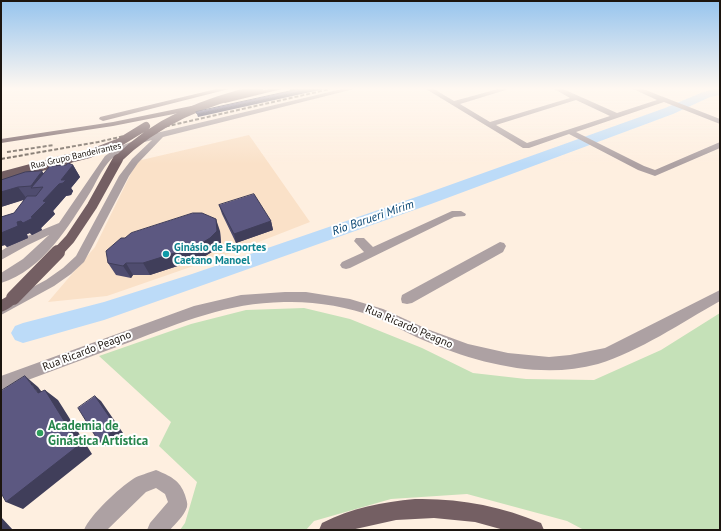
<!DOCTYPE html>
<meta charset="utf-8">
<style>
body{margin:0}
#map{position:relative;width:721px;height:531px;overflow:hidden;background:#feefe0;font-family:"PT Sans",sans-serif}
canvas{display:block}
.frame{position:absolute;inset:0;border:2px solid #1c150f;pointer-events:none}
</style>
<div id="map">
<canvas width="721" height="531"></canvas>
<div class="frame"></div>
</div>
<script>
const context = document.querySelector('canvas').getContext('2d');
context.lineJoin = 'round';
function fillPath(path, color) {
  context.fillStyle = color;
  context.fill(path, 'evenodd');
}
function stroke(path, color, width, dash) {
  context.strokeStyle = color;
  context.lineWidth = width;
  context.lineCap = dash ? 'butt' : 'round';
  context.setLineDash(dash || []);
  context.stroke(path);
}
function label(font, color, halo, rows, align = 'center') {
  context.font = font + ' "PT Sans",sans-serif';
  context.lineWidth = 4;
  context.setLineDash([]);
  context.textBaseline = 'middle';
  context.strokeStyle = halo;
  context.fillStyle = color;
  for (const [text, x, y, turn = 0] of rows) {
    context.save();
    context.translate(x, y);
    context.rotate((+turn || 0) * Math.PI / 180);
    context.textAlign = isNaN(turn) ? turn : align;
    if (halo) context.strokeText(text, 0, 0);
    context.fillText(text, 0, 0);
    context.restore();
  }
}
fillPath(new Path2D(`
 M249 135 310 222 228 254 107 296 48 302 95 247 137 161Z`), '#fae1c8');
fillPath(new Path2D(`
 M304 308 350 319 422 348 473 373 526 379 594 380 661 350 720 313V530H584L567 521 467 494 391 499 314 521 306 530H180L185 523 197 482 159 446 171 422 99 356 191 324 246 310Z`), '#c5e1b8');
fillPath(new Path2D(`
 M715 89H720V95L710 97 673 114 431 204 206 284 104 320 23 343 15 340 11 333 15 326 23 323 104 302 192 274 419 196 665 108 703 92Z`), '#bcdbf8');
fillPath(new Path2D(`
 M342 89H354L163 137 138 163 129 176 84 262 71 274 54 286 1 315V304L46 280 63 268 76 256 119 176 132 159 152 140C139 143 126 148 115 156 104 164 98 179 91 191 69 226 43 270 1 283V273L23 259 49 235 28 245 1 260V251L20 239 59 223 105 156 118 147 152 134Z
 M426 89H434L454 101 498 89H509L460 104 490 122 570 98 554 89H563L617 113 657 100 633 89H643L720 119V124L664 102 576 132 644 166 655 170 720 142V148L655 176 638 170 569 134 529 148H523ZM576 100 610 116 527 143 496 125Z
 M452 211H461L466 214 465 216 454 217 350 268 346 269 342 268 340 265 342 262 364 252 354 241 356 238H364L373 247Z
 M500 242 504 243 506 246 503 252 412 303 407 304 402 303 401 299 402 295Z
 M720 290V301C681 323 640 351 598 364 540 380 476 363 423 340 406 333 391 323 375 317 346 306 314 301 284 302 227 303 182 322 130 342 87 358 44 374 1 390V376L194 306 241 295 285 292H306L350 299 383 309 427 329 468 344 508 353 549 357 570 355 605 348Z
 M156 470C170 476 180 480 185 495 186 499 188 503 187 507 184 516 176 523 170 530H147L150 523 168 502 165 494 156 488 146 492 107 530H84C90 515 119 488 133 479 139 475 149 473 156 470Z`), '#ada1a3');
fillPath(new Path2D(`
 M216 89H229L103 121 99 119 100 117Z
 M269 89H282L225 103 221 101 222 99Z
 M201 104 205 106 204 108 113 126 1 143V139L113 122Z
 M13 293 18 294 19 298C16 304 8 310 1 312V300Z
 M415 499C459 498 501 506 541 523L544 530H504L475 522 434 518 396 520 351 530H319L322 523C352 508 382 502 415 499Z`), '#745f63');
stroke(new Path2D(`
 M7 152 54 145
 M1 159 98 142 330 89`), '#756b62', 2, [4, 2]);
stroke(new Path2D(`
 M65 160 89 154 120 142 146 126
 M117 160C156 121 206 101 259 89`), '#745f63', 8);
stroke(new Path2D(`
 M1 177 68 159
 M57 253 70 239 92 206 118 159`), '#745f63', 10);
stroke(new Path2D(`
 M13 298 58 252`), '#745f63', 14);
fillPath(new Path2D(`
 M73 165 80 177 71 188 73 191 71 195 66 196 53 211 55 214 41 228 42 230 32 235 30 233 27 234 28 238 7 247 5 245 1 246V217L14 213 25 199 1 207V180L44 173Z
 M219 205 271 221 273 230 236 243 222 214Z
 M220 231 221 243 215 250 202 258 150 275H133L131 278 116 275 108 263Z`), '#4f4c6f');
fillPath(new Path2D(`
 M290 89H300L290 91Z
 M312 89H324L198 117 197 114Z
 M73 165 80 177 71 188 73 191 71 195 66 196 53 211 55 214 41 228 42 230 32 235 30 233 27 234 28 238 7 247 5 245 1 246V233L17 222 31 217 43 201 61 180Z
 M42 171 50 183 43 187 33 188 31 186Z
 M18 187 27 199 1 207V192Z
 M216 219 220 231 221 243 215 250 202 258 150 275 143 263Z
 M271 221 273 230 236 243 234 234Z
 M126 263 133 275 131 278 123 266Z
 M25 376 38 387 51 404 38 393Z
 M45 390 58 400 92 454 23 509 6 502Z
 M95 396 101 401 123 433 105 446 99 442Z
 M1 517 13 530H1Z`), '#403e5a');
const building = new Path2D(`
 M299 89H312L197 114 196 112Z
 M68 163 73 165 61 180H66L63 183 59 184 43 201 46 202 31 217 33 218 23 223 21 221 17 222 18 226 1 233V217L14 213 27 196H36L43 187 31 188 50 166 66 165Z
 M42 171 31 186 18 187 1 192V180L25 172Z
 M254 194 271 221 234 234 219 205Z
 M193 213H202L216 219 217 231 210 238 197 246 143 263H126L123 266 108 263 106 251 121 238H125L131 233Z
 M25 376 38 393 45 390 79 445 6 502 1 493V391Z
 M95 396 117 428 99 442 78 408Z`);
fillPath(building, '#5c5881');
stroke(building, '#403e5a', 1);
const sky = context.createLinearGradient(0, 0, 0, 164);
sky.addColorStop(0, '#96c4ee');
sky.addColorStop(0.54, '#fff8f1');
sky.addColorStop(1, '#fff8f100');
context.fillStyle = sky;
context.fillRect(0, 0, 721, 164);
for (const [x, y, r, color] of [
 [166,254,4,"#0f9aa8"],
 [40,433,4,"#2e9e5b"]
]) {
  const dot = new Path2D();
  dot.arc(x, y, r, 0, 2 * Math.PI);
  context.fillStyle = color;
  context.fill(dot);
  stroke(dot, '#fff', 1.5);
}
label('9px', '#1c150f', '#fff', [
 ["Rua Grupo Bandeirantes",76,156,-13]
]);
label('bold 11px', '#0d838f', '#fff', [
 ["Ginásio de Esportes",174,248],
 ["Caetano Manoel",174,261]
], 'left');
label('11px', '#1c150f', '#fff', [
 ["Rua Ricardo Peagno",409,327,23],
 ["Rua Ricardo Peagno",87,351,-21]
]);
label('italic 12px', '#084572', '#fff', [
 ["Rio Barueri Mirim",373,218,-19]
]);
label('bold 13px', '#27864d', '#fff', [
 ["Academia de",48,426],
 ["Ginástica Artística",48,441]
], 'left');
</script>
